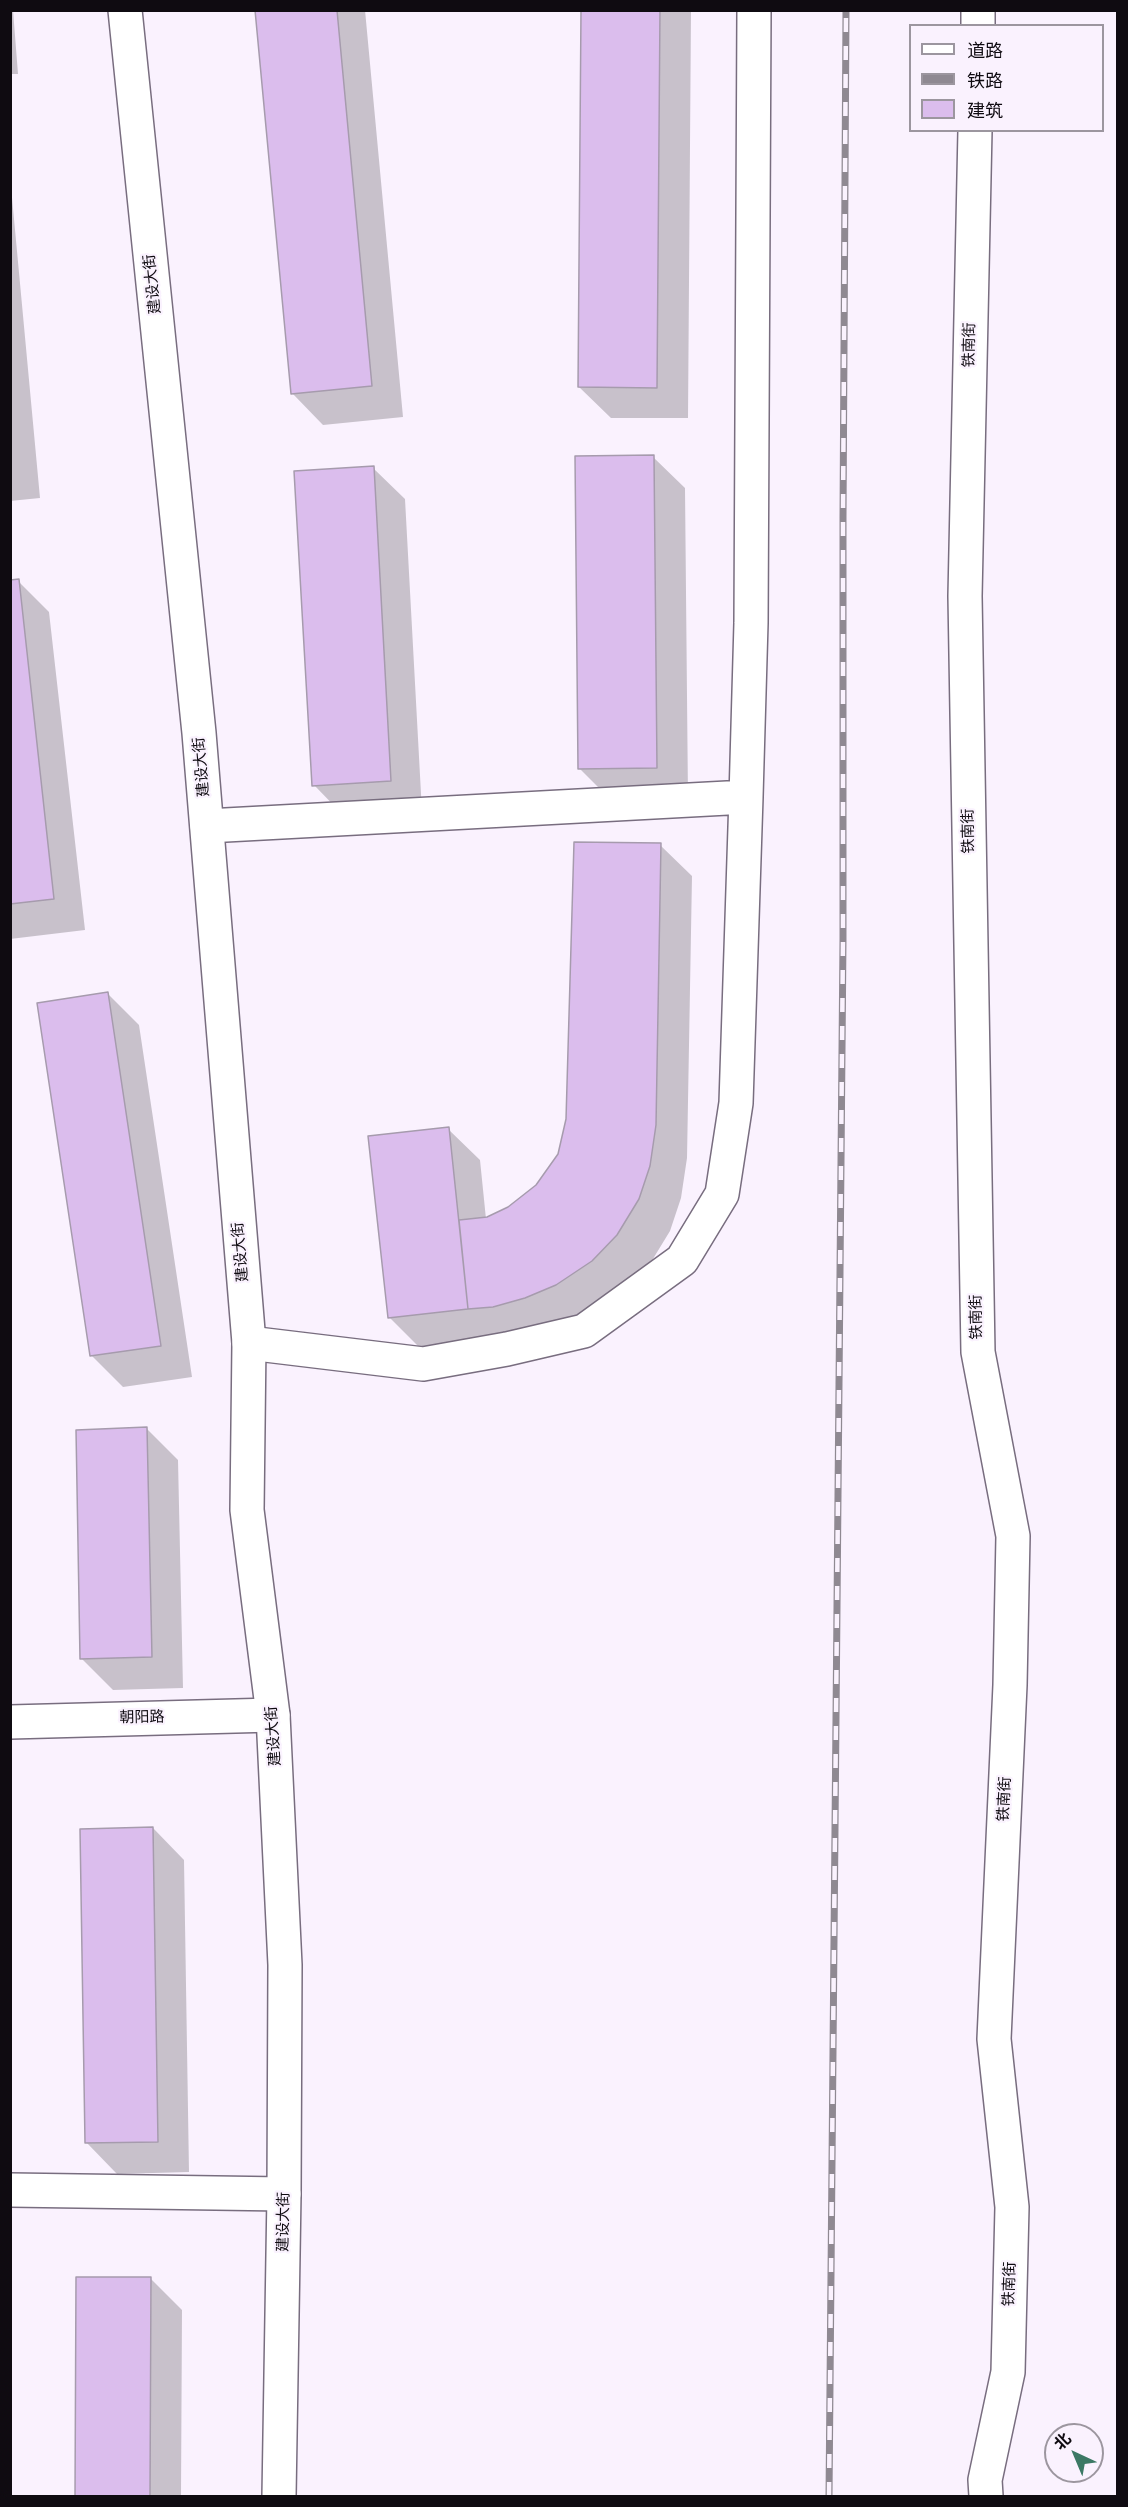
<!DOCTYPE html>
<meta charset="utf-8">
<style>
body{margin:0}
#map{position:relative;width:1128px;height:2507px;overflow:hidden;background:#faf2fe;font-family:"DM Sans","Noto Sans SC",sans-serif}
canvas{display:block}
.frame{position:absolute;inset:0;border:12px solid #0f0b11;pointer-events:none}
.legend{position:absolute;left:909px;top:24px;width:195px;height:108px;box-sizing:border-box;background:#faf2fe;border:2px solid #9c969f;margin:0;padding:8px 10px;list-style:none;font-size:18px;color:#0f0b11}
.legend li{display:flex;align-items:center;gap:12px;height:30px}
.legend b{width:30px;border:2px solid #9c969f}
.north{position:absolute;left:1044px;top:2423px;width:60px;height:60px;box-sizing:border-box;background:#faf2fe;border:2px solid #9c969f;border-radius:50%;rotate:316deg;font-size:16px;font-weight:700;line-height:24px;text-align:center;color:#0f0b11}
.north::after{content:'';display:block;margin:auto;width:21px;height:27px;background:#3c7965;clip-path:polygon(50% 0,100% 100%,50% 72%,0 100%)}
</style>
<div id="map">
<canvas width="1128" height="2507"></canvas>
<div class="frame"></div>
<ul class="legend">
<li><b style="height:8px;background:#fff"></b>道路</li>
<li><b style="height:8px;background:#8f8992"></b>铁路</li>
<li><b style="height:16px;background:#dbbded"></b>建筑</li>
</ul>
<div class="north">北</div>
</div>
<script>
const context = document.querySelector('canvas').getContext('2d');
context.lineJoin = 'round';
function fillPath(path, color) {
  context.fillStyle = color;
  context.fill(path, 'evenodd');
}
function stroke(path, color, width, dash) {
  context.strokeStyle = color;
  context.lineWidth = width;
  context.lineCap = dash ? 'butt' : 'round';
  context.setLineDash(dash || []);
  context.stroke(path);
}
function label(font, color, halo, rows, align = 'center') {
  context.font = font + ' "DM Sans","Noto Sans SC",sans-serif';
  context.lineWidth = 4.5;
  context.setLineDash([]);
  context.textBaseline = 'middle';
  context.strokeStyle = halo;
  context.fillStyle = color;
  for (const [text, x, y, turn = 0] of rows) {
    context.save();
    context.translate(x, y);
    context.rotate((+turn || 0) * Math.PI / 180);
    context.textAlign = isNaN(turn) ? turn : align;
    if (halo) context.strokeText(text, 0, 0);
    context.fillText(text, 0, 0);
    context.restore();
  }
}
fillPath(new Path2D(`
 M10 10H13L18 74H10Z
 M257 10H365L403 417 323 425 292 393Z
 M583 10H691L688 418H611L579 387Z
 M10 176 40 498 10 501Z
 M653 457 685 488 688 799 611 800 580 769Z
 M373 468 405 499 422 812 345 817 314 785Z
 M18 581 49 612 85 930 10 939V582Z
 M660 845 692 876 687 1158 681 1198 670 1231 648 1267 624 1292 557 1329 420 1348 389 1317 448 1129 480 1160 486 1219 509 1209 537 1186 560 1154Z
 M108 994 139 1025 192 1377 123 1387 92 1356Z
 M147 1429 178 1460 183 1688 113 1690 82 1659Z
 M153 1828 184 1860 189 2172 117 2174 86 2142Z
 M78 2279H151L182 2310 181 2496H76Z`), '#0003');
const building = new Path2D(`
 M255 10H337L372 386 291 394Z
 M581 10H660L657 388 578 387Z
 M654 455 657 768 578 769 575 456Z
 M374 466 391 781 312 786 294 471Z
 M19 579 54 899 10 904V580Z
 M574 842 661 843 656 1125 650 1166 639 1199 617 1235 592 1261 556 1285 525 1298 493 1307 468 1309 459 1220 487 1217 508 1207 536 1185 558 1154 566 1119Z
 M108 992 161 1346 90 1356 37 1003Z
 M449 1127 468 1309 388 1318 368 1136Z
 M147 1427 152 1657 80 1659 76 1430Z
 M153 1827 158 2142 85 2143 80 1829Z
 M76 2277H151L150 2496H75Z`);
fillPath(building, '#dbbded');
stroke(building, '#a69bad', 1.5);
const minor = new Path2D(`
 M207 826 746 797
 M249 1343 423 1364 507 1349 584 1331 682 1260 722 1194 736 1103 746 797 751 623 754 10
 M10 2190 284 2194`);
const tertiary = new Path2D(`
 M978 26V10
 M975 130 965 596 978 1352 1013 1536 1010 1685 994 2039 1012 2207 1008 2372 985 2480 986 2496
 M10 1722 273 1715`);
const secondary = new Path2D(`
 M125 10 199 733 249 1343 247 1510 273 1715 285 1965 284 2194 279 2496`);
stroke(minor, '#786d7f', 36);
stroke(tertiary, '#786d7f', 36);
stroke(secondary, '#786d7f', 36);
stroke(minor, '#fff', 33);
stroke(tertiary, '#fff', 33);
stroke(secondary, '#fff', 33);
const rail = new Path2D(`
 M829 2496 843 939V518L846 10`);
stroke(rail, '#8f8992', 7);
stroke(rail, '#faf2fe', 4.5, [14]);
label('15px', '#0f0b11', '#faf2fe', [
 ["建设大街",153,284,-96],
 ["铁南街",970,345,-89],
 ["建设大街",202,767,-95],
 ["铁南街",969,831,-91],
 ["建设大街",241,1252,-95],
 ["铁南街",977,1317,-91],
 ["朝阳路",142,1718,-1],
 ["建设大街",274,1736,-94],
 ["铁南街",1005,1799,-87],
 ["建设大街",284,2222,-89],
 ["铁南街",1010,2284,-88]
]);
</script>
